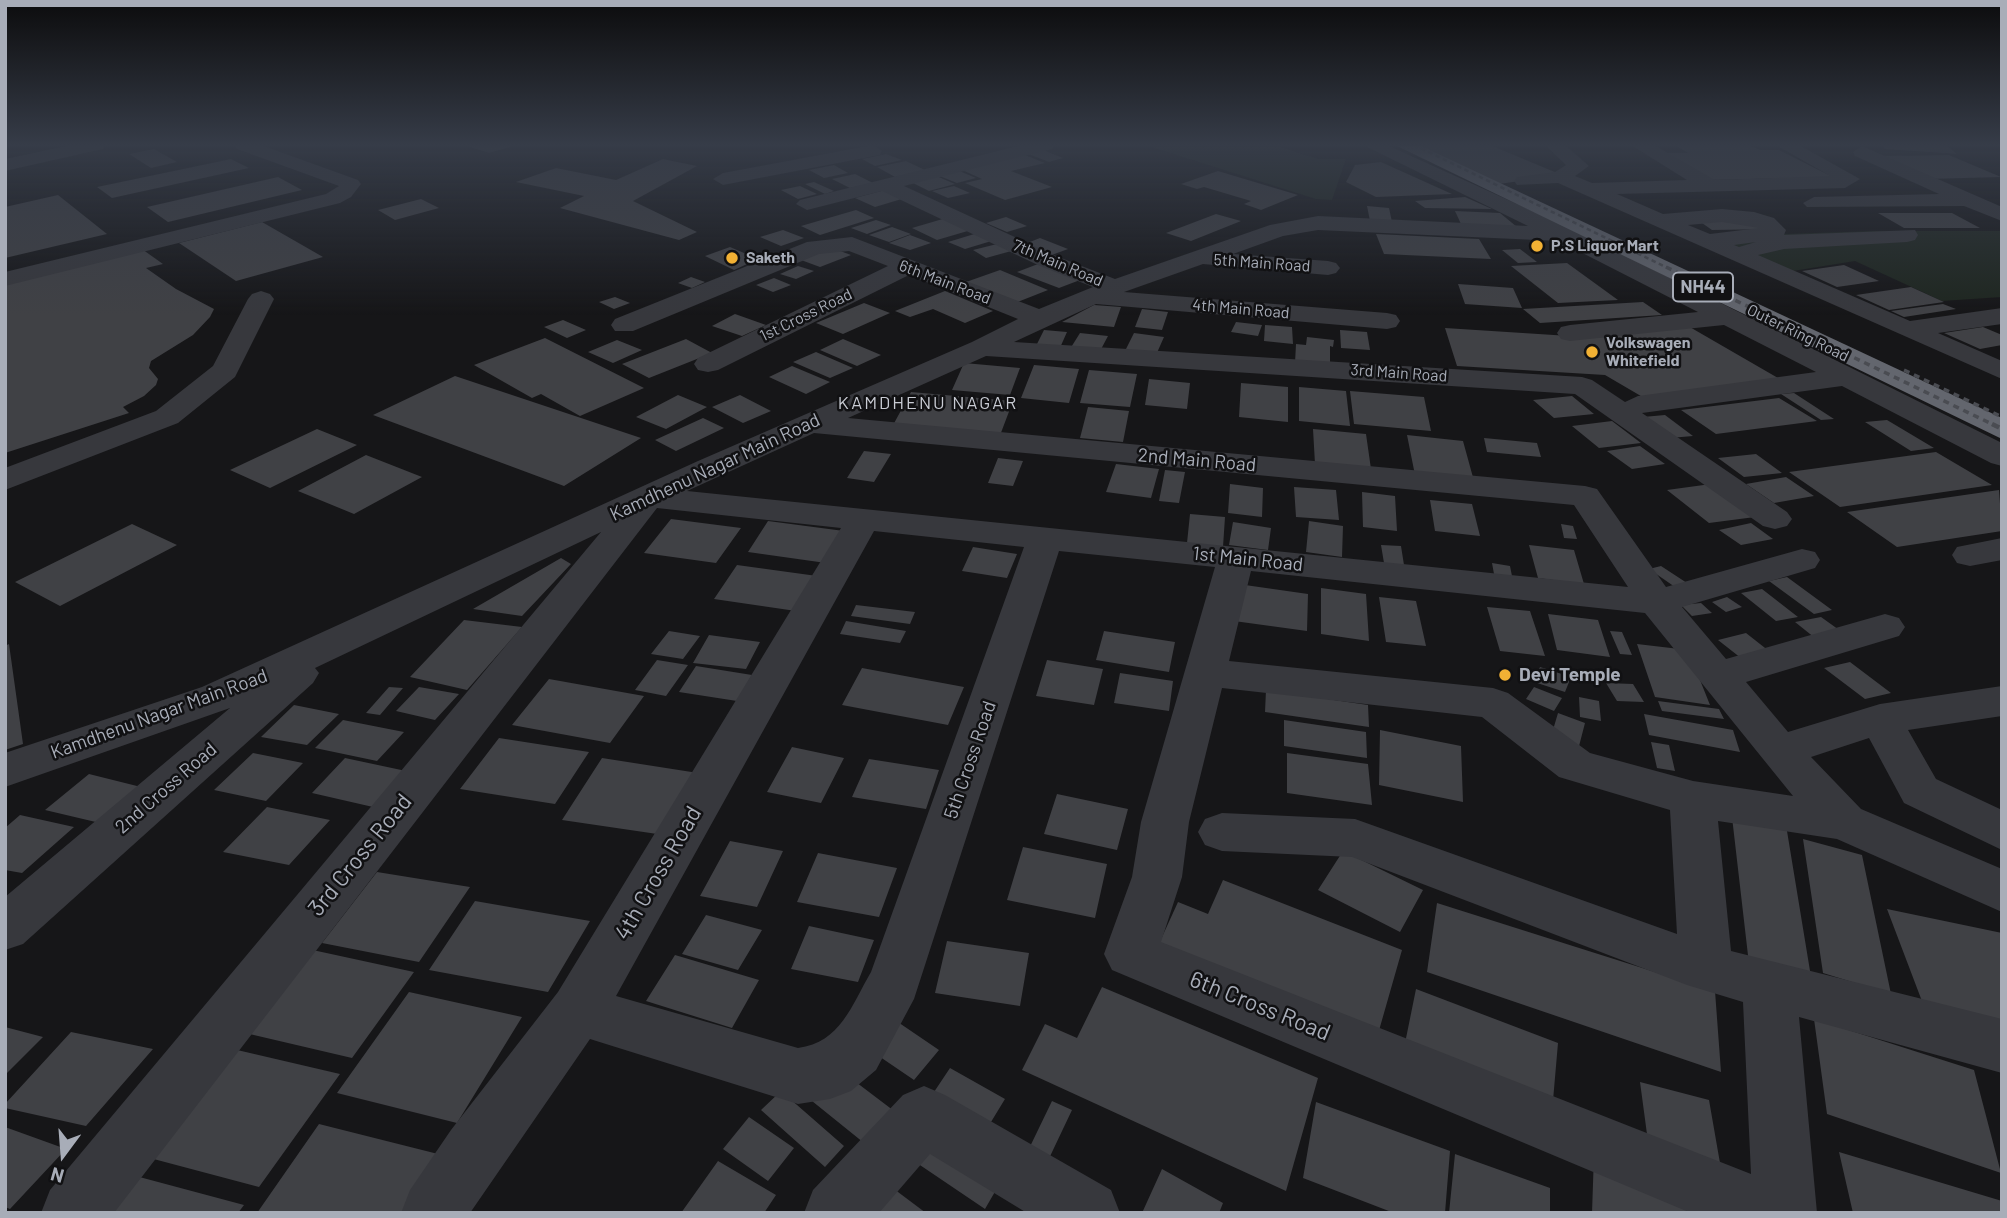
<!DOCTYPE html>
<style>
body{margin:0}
#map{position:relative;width:2007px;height:1218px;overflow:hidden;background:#161618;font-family:Barlow,sans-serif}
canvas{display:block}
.frame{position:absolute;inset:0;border:7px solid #a8adb8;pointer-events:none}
.north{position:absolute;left:28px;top:1120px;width:70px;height:70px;-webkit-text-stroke:5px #111113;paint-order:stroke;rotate:196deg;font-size:19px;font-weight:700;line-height:28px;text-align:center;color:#a8adb8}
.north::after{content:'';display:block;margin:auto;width:24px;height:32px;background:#a8adb8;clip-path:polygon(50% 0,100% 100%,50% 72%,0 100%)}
</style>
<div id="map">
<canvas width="2007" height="1218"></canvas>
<div class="frame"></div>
<div class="north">N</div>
</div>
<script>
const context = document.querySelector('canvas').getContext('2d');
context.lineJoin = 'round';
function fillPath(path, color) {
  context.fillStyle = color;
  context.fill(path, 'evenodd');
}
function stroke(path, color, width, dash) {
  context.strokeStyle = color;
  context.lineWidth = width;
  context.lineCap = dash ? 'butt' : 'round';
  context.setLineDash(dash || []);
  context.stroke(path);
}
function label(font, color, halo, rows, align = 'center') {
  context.font = font + ' Barlow,sans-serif';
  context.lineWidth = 5;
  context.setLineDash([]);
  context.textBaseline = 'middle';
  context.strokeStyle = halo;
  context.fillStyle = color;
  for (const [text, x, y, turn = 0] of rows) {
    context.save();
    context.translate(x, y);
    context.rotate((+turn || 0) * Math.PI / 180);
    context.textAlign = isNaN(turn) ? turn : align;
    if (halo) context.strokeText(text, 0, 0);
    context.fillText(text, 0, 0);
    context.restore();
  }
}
fillPath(new Path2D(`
 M1145 145H1274L1318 159H1346L1332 200 1316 199Z
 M1874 231H2002V297L1942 301 1855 261 1793 271 1724 243 1784 234Z`), '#1e261f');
fillPath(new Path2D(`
 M464 145H513V146L489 153Z
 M1415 145H1490L1562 175 1499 184Z
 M1675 145H1749L1760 150H1779L1833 177 1708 180 1662 153H1688Z
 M1881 145H1946L1957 154 1885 149Z
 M154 149 177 162 151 168 129 154Z
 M1041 149 1063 158 1049 162 1026 153Z
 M1020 153 1045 163 1011 171 1052 187 1005 200 965 183 982 179 960 169Z
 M886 154 902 160 875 166 862 159Z
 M1949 155 2001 177 1927 179 1878 156Z
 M231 159 249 168 112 198 97 187Z
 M663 159 697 166 633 201 697 232 679 240 560 208 584 196 516 182 556 168 616 180Z
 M906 161 925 170 895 177 877 167Z
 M1381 162 1452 194 1376 197 1346 182 1355 165Z
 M834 165 848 173 824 178 809 170Z
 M957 170 976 178 957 183 937 175Z
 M1218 171 1298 195 1261 210 1244 204 1251 201 1204 187 1197 189 1181 184Z
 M855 174 873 183 850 188 832 179Z
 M934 175 955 184 929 191 909 181Z
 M278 177 302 190 168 222 147 207Z
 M814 182 834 191 825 194 805 184Z
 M800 186 817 194 798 199 781 190Z
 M954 186 970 193 948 198 932 191Z
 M885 190 905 198 875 207 855 198Z
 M58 195 107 234 5 258V207Z
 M1465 197 1492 209 1425 208 1415 201Z
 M421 199 439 208 395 220 378 210Z
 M1367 206 1389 208 1392 222 1370 221Z
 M856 210 874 218 820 235 801 226Z
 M1455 211 1500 213 1517 227 1461 224Z
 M1878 213H1952L1980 228H1904Z
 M1216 214 1241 221 1191 241 1166 233Z
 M1692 216 1776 229 1712 230Z
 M1006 217 1027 226 1007 232 986 223Z
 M946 218 971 230 937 240 912 228Z
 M876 220 891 225 867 234 851 228Z
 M262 222 323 257 236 281 179 243Z
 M892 227 911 234 889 242 869 235Z
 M783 230 804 238 781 246 760 237Z
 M981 232 998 239 965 249 948 242Z
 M1376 234 1479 239 1491 259 1384 254Z
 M910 235 931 243 910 250 889 243Z
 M1040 238 1068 249 1049 256 1022 245Z
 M1001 243 1015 250 986 258 973 250Z
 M139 247 163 264 146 268 176 289 214 309 210 317 193 335 151 361 149 368 158 379 156 385 144 396 123 407 129 413 5 453V281Z
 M730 247 758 259 734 270 705 256Z
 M832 248 851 255 820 267 801 260Z
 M1520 249 1537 262 1518 263 1502 250Z
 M1567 263 1618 300 1558 303 1511 266Z
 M1038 264 1080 280 1059 288 1017 272Z
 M1844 265 1879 281 1837 287 1802 271Z
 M798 266 814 271 796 279 780 274Z
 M1000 270 1048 290 1015 303 966 282Z
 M691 277 705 282 692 288 678 283Z
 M774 278 791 285 773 292 756 285Z
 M1458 284 1513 288 1522 308 1465 304Z
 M1911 287 1944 302 1889 310 1856 295Z
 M945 291 993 311 965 323 933 309 910 317 895 311Z
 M615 297 630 303 614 309 599 302Z
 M1643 302 1662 315 1540 323 1523 309Z
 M864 303 890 313 843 334 816 323Z
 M1943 304 1956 309 1904 317 1891 311Z
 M1094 305 1121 307 1114 327 1062 322Z
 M1142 309 1168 312 1162 330 1135 327Z
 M735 314 766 325 742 336 712 326Z
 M563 320 586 330 567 338 544 327Z
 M1236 322 1262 325 1258 336 1231 332Z
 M1265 325 1292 327 1293 344 1264 341Z
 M1688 326 1778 378 1646 399 1605 375 1457 366 1445 328 1585 337Z
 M1983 327 2002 335V345L1980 349 1944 333Z
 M1044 330 1067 332 1059 350 1035 348Z
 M1340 330 1367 332 1370 350 1341 348Z
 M1080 333 1108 336 1099 353 1070 349Z
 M1134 333 1164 337 1156 355 1125 351Z
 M1307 337 1334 340 1333 347 1330 346V366L1295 363 1296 344 1306 345Z
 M545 338 644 388 580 416 541 394 532 398 474 365Z
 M686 339 712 353 649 378 622 364Z
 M843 339 881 355 857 366 820 350Z
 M617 340 642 350 613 363 588 352Z
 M816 352 853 368 830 378 793 362Z
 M964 363 1020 368 1010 395 952 390Z
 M1034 365 1079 369 1069 403 1021 398Z
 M792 366 830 382 806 394 769 377Z
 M1089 370 1137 374 1130 407 1080 403Z
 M455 376 641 438 564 486 373 415Z
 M1149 379 1190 383 1187 409 1145 405Z
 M1241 383 1288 387V422L1239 417Z
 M1299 387 1346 391 1350 426 1299 421Z
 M1350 391 1424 397 1431 431 1354 424Z
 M911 392 1013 401 999 438 892 427Z
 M1794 393 1834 419 1821 420 1781 394Z
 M678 395 707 407 666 429 636 417Z
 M740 395 771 411 743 423 712 407Z
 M1572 396 1594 414 1554 418 1533 400Z
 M1779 398 1817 421 1716 434 1681 410Z
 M1088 407 1129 411 1123 442 1080 438Z
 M1665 415 1693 436 1670 438 1643 417Z
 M703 418 724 428 676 451 655 440Z
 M1887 420 1934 448 1911 451 1865 422Z
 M1612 421 1641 443 1599 448 1572 426Z
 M317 429 357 445 270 488 230 470Z
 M1313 429 1366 434 1371 469 1315 464Z
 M1407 435 1463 441 1474 481 1415 475Z
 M1484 438 1537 443 1541 457 1487 452Z
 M1640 446 1665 464 1632 469 1607 451Z
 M864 451 891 454 874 482 847 478Z
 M1936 452 1992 485 1840 507 1789 472Z
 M1756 454 1782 473 1744 477 1718 458Z
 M366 455 422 477 354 514 298 491Z
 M998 458 1023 461 1013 486 988 483Z
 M1116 464 1159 469 1151 498 1106 492Z
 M1165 470 1185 472 1179 503 1159 501Z
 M1786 477 1814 496 1774 503 1746 484Z
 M1230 484 1263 488 1262 517 1228 513Z
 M1711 484 1755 517 1709 523 1667 490Z
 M1294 487 1336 490 1339 520 1296 517Z
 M1999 490 2002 531 1897 547 1847 512Z
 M1362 492 1395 496 1397 531 1363 527Z
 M1430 500 1472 504 1480 536 1435 531Z
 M1190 514 1225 517 1223 547 1187 543Z
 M671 519 741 528 716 563 644 553Z
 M768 521 844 531 826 563 748 552Z
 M1309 521 1343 526 1342 557 1306 552Z
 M1233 522 1271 528 1268 550 1229 545Z
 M1751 523 1773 539 1741 545 1719 530Z
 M132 524 177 545 60 606 15 582Z
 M1561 524 1573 526 1577 539 1564 538Z
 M1381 545 1401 546 1404 565 1384 563Z
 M1529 545 1574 550 1584 584 1538 578Z
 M973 547 1017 554 1007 578 962 571Z
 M561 558 571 564 522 616 473 609Z
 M1492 563 1510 566 1512 576 1494 574Z
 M737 565 817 576 796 611 714 599Z
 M1661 566 1687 583 1675 587 1649 569Z
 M1787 577 1832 610 1814 614 1769 581Z
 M1238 584 1308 594 1307 631 1234 621Z
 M1321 588 1366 594 1369 641 1321 634Z
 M1762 589 1798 617 1776 621 1741 593Z
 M1379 597 1416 601 1426 646 1386 642Z
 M1727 597 1742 607 1726 612 1712 602Z
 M1701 603 1712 613 1692 616 1681 605Z
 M856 605 915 612 910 624 851 616Z
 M1487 607 1530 611 1545 656 1500 651Z
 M1548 614 1598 620 1610 657 1557 650Z
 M1821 617 1842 632 1815 638 1795 622Z
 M464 620 522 627 467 690 410 677Z
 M846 621 906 631 900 643 840 634Z
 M669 631 700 636 683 659 651 654Z
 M1104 631 1175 642 1169 672 1096 660Z
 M1610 631 1622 632 1632 655 1620 654Z
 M1746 633 1774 655 1746 662 1718 640Z
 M709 635 760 642 746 669 693 663Z
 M9 644 23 744 5 750V646Z
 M1637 644 1688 650 1710 705 1655 697Z
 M657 660 688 665 666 696 635 690Z
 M1047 660 1103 669 1094 705 1036 696Z
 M1850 662 1891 693 1865 699 1824 668Z
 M696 666 752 675 737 701 679 692Z
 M1540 667 1571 677 1565 692 1534 682Z
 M862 668 964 687 948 725 842 705Z
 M1120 673 1173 681 1169 711 1114 703Z
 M549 679 644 696 610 743 512 725Z
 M1606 683 1633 684 1644 702 1617 701Z
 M389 687 403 688 380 715 366 713Z
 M419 687 459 694 435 720 396 711Z
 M1534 687 1562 698 1554 711 1526 699Z
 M1266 690 1368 705 1369 727 1265 712Z
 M1579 697 1599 701 1601 721 1580 717Z
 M1658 701 1719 709 1724 719 1662 711Z
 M294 705 339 714 307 745 261 737Z
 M1558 713 1585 723 1578 750 1550 740Z
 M1644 714 1733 730 1740 752 1649 735Z
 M343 720 404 732 377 761 315 748Z
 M1284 720 1366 732 1367 758 1284 746Z
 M1380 730 1461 746 1463 802 1379 785Z
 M499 738 589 752 555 804 460 789Z
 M1651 742 1669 745 1675 771 1657 768Z
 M792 747 844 758 821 803 767 792Z
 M253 753 303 763 266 801 214 790Z
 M1287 753 1368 764 1372 805 1287 793Z
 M345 758 406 771 373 807 312 793Z
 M602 758 698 773 664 835 562 820Z
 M869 759 939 770 926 809 852 797Z
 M89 774 141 787 100 823 45 810Z
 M1057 794 1128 809 1117 850 1044 834Z
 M267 807 330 820 289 865 223 852Z
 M20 815 74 827 22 873 5 870V828Z
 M1732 817 1787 831 1812 983 1749 964Z
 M1803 839 1862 855 1891 994 1823 973Z
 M730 841 783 851 757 907 700 896Z
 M1023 847 1107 864 1095 918 1007 900Z
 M1343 851 1423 890 1400 932 1318 890Z
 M818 853 897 868 879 917 797 902Z
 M377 872 470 887 419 962 322 943Z
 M1223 880 1402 950 1376 1041 1157 948 1178 902 1208 914Z
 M475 901 590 921 548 992 429 970Z
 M1437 903 1715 991 1721 1072 1427 972Z
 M1887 909 2002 933V1034L1928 1017Z
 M706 915 762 930 738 970 682 954Z
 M809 926 874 940 858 982 791 969Z
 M947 941 1029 953 1020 1006 935 993Z
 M308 949 414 972 352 1058 241 1032Z
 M675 955 759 980 732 1028 646 1001Z
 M1102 987 1318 1078 1286 1191 1022 1070 1045 1024 1077 1038Z
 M1416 989 1558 1043 1552 1112 1403 1053Z
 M409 992 522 1017 457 1123 337 1093Z
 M889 1016 939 1050 914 1080 864 1046Z
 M1814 1019 1974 1070 2001 1173 1827 1114Z
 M5 1027 43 1037 5 1075Z
 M71 1032 153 1049 86 1126 5 1108V1104Z
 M220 1046 340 1074 259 1187 131 1153Z
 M950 1068 1005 1099 980 1140 924 1107Z
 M840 1070 902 1117 874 1151 812 1101Z
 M1640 1082 1709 1100 1724 1186 1651 1164Z
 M781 1091 844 1146 825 1167 761 1110Z
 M1052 1101 1072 1110 1044 1169 1024 1159Z
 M1316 1102 1450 1151 1445 1213H1394L1303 1178Z
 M749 1117 794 1148 768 1181 723 1149Z
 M319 1124 442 1155 406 1213H257Z
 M5 1127 66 1149 10 1209 5 1207Z
 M927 1135 1000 1183 985 1209 911 1159Z
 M1839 1152 2002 1201V1213H1853Z
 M1455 1154 1550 1188V1213H1449Z
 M1594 1154 1714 1213H1592Z
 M718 1161 776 1195 764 1213H681Z
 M1162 1169 1223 1203 1219 1213H1142Z
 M117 1171 244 1205 238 1213H82Z
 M890 1186 926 1213H870Z`), '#404145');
fillPath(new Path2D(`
 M71 145H105L103 149 5 171V159Z
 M235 145H261L358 180 361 184 351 197 340 203 5 286V272L326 194 339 186 237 149Z
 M873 145 882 151 880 155 723 185 713 179 723 173Z
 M1022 145H1054L1052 149 904 186 1056 256 1115 279 1270 225 1318 216 1528 226 1363 145H1387L1572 229 2002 443V466L1991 463 1842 386 1642 413 1787 512 1792 519 1787 526 1775 529 1763 526 1575 394 986 356 848 418 1585 486 1597 489 1666 587 1802 549 1815 552 1820 560 1815 568 1682 607 1726 659 1885 614 1899 618 1905 627 1899 636 1746 682 1788 732 1880 704 2002 686V716L1908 730 1936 779 2002 810V850L1904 803 1869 738 1811 757 1861 809 2002 869V912L1837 839 1718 821 1731 951 2002 1019V1073L1799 1017 1817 1213H1691L1112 970 1104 954 1132 877 1141 822 1215 567 1059 551 914 999 876 1070 851 1091 830 1099 798 1104 590 1039 470 1213H401L410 1190 451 1130 558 992 841 528 657 508 114 1213H41L50 1190 601 532 315 668 319 673 313 683 23 944 5 950V897L230 708 5 787V753L202 687 698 461 972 342 1018 319 909 275 718 370 708 372 698 370 694 364 698 358 888 266 849 251 819 254 633 331H615L611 325 615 319 807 242 852 237 1039 309 1093 287 1040 266 882 191 807 210 796 204 800 200ZM1318 230 1559 241 1698 312 1570 325 1561 327 1557 333 1561 339 1570 341 1724 325 1816 372 1638 396 1625 402 1592 380 1582 377 1014 342 1096 304 1387 329 1396 327 1400 321 1396 315 1387 313 1124 292 1203 264 1328 275 1336 273 1340 268 1336 263 1328 261 1233 254 1283 236ZM814 433 1574 505 1628 587 687 491ZM874 531 1024 547 871 972C851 1006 841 1042 798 1048L616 996ZM1251 571 1645 613 1793 796 1693 781 1590 753 1508 693 1493 688 1229 661ZM1222 688 1482 717 1559 777 1670 810 1677 934 1355 819 1222 813 1205 819 1198 832 1205 845 1222 851 1352 857 1687 985 1743 1002 1751 1174 1161 942 1182 877 1189 822Z
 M1545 145H1565L1589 166 1575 176 1592 183 1687 180 1631 145H1654L1715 180 1830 176 1776 145H1799L1860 179 1845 188 1617 194 1663 214 1722 209 1754 212 1774 218 1786 230 1784 235 1915 230 1918 235 1915 240 1907 242 1784 249 1758 255 1910 321 2002 308V324L1938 333 2002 361V379L1558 183 1517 185 1514 181 1517 177 1555 172 1566 165ZM1722 222 1759 228 1710 234 1688 225ZM1756 242 1739 247 1734 245Z
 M1862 146 2002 207V221L1964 206 1807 207 1803 203 1814 197 1939 194 1855 156 1853 152Z
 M261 291 270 294 274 299 235 377 178 423 5 490V468L156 411 213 366 248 299 252 294Z
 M2002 538V560L1970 566 1957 563 1952 555 1957 547Z
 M924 1086 945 1095 1111 1190 1120 1213H1027L930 1154 879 1213H804L813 1190 903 1095Z`), '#37383d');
fillPath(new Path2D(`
 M1395 145H1419L2002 418V439Z`), '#63666e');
stroke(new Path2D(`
 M1414 145 1670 269`), '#4a4c52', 2.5, [4.5, 3.5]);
stroke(new Path2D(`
 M1666 267 1996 426
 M1904 370 2002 417`), '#4a4c52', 3.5, [6, 5]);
stroke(new Path2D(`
 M1992 424 2002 429`), '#4a4c52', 4.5, [8, 6]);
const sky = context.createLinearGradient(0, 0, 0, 315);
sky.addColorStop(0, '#0c0c0d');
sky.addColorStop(0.46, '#363c48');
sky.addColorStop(1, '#363c4800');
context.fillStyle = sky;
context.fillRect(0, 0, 2007, 315);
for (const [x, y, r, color] of [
 [1537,246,7,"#f2b134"],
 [732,258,7,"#f2b134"],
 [1592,352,7,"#f2b134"],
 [1505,675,7,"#f2b134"]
]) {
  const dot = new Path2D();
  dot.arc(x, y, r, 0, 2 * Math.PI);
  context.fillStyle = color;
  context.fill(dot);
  stroke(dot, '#111113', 2.5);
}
label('bold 16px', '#a8adb8', '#111113', [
 ["P.S Liquor Mart",1551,246],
 ["Saketh",746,258],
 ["Volkswagen",1606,343],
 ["Whitefield",1606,361]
], 'left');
label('16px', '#a8adb8', '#111113', [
 ["7th Main Road",1058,263,23],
 ["5th Main Road",1262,263,4],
 ["6th Main Road",945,282,21],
 ["4th Main Road",1241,309,5],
 ["1st Cross Road",806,315,-26],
 ["Outer Ring Road",1798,333,26],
 ["3rd Main Road",1399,373,4]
]);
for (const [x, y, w] of [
 [1703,287,60]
]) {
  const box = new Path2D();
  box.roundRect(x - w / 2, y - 14.5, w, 29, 5);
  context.fillStyle = '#111113';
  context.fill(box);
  stroke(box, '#a8adb8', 2);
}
label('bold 18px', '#a8adb8', null, [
 ["NH44",1703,287]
]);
context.letterSpacing = '2px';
label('18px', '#c9ccd4', '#111113', [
 ["KAMDHENU NAGAR",928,403]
]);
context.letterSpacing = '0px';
label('19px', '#a8adb8', '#111113', [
 ["2nd Main Road",1197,460,5],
 ["Kamdhenu Nagar Main Road",715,467,-25],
 ["1st Main Road",1248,559,6],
 ["Kamdhenu Nagar Main Road",159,714,-20],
 ["5th Cross Road",970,760,-71],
 ["2nd Cross Road",166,788,-41]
]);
label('bold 19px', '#a8adb8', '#111113', [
 ["Devi Temple",1519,675]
], 'left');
label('23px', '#a8adb8', '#111113', [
 ["3rd Cross Road",360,855,-51],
 ["4th Cross Road",658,873,-60],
 ["6th Cross Road",1260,1006,22]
]);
</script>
